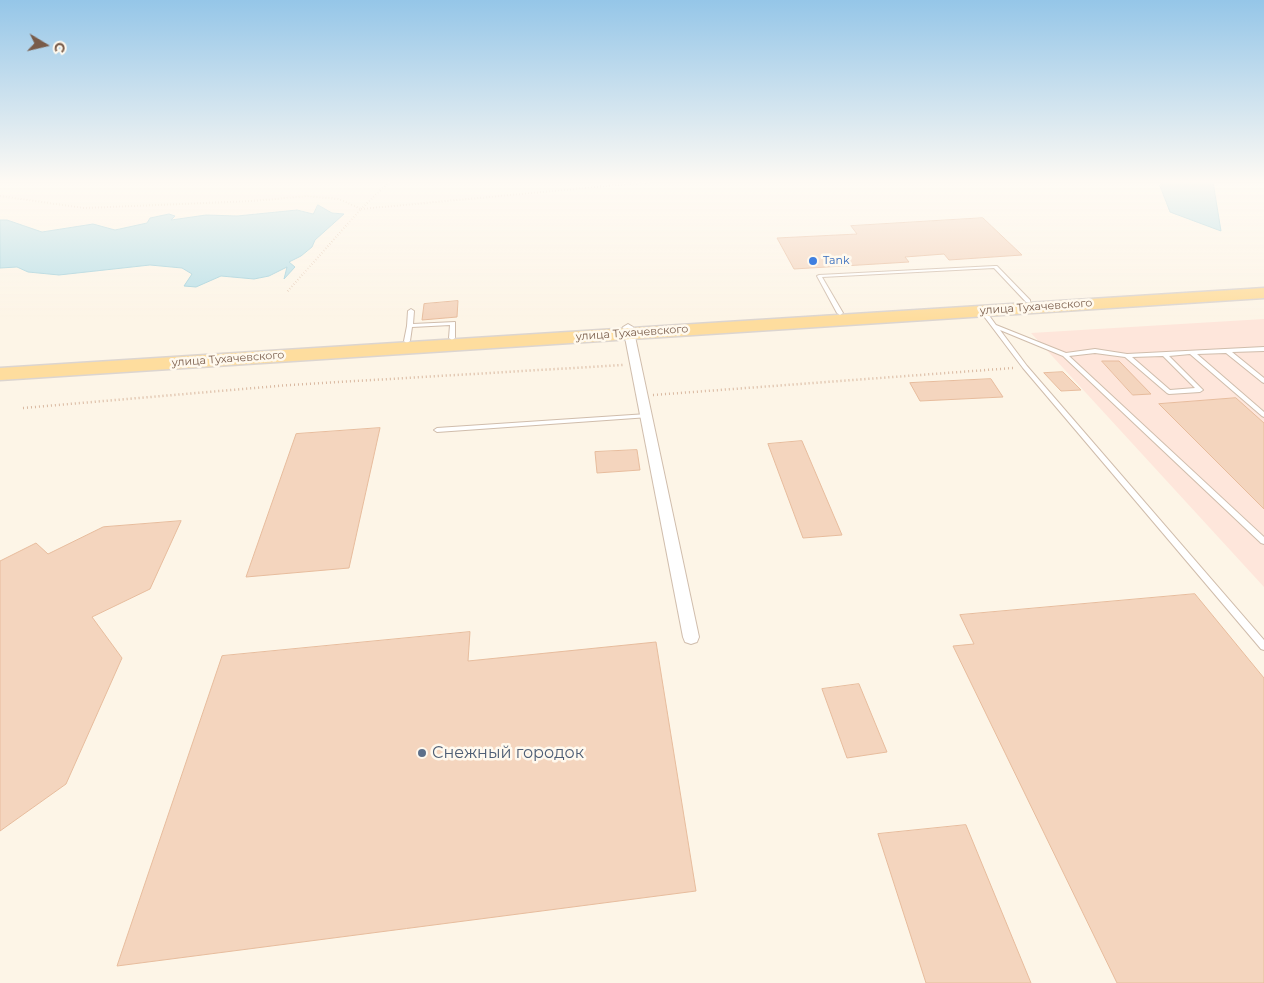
<!DOCTYPE html>
<meta charset="utf-8">
<style>
body{margin:0}
#map{position:relative;width:1264px;height:983px;overflow:hidden;background:#fdf5e7;font-family:Montserrat,sans-serif}
canvas{display:block}
.north{position:absolute;left:20px;top:20px;width:50px;height:50px;-webkit-text-stroke:4px #fff9ee;paint-order:stroke;rotate:99deg;font-size:14px;font-weight:700;line-height:20px;text-align:center;color:#795c4a}
.north::after{content:'';display:block;margin:auto;width:18px;height:22px;background:#795c4a;clip-path:polygon(50% 0,100% 100%,50% 72%,0 100%)}
</style>
<div id="map">
<canvas width="1264" height="983"></canvas>
<div class="north">С</div>
</div>
<script>
const context = document.querySelector('canvas').getContext('2d');
context.lineJoin = 'round';
function fillPath(path, color) {
  context.fillStyle = color;
  context.fill(path, 'evenodd');
}
function stroke(path, color, width, dash) {
  context.strokeStyle = color;
  context.lineWidth = width;
  context.lineCap = dash ? 'butt' : 'round';
  context.setLineDash(dash || []);
  context.stroke(path);
}
function label(font, color, halo, rows, align = 'center') {
  context.font = font + ' Montserrat,sans-serif';
  context.lineWidth = 5;
  context.setLineDash([]);
  context.textBaseline = 'middle';
  context.strokeStyle = halo;
  context.fillStyle = color;
  for (const [text, x, y, turn = 0] of rows) {
    context.save();
    context.translate(x, y);
    context.rotate((+turn || 0) * Math.PI / 180);
    context.textAlign = isNaN(turn) ? turn : align;
    if (halo) context.strokeText(text, 0, 0);
    context.fillText(text, 0, 0);
    context.restore();
  }
}
fillPath(new Path2D(`
 M1264 319V587L1031 333Z`), '#fee6db');
const water = new Path2D(`
 M1163 182H1213L1221 231 1170 212 1160 186Z
 M318 205 332 213 344 214 315 240 312 247 301 256 289 262 295 267 284 279 287 267 269 276 254 279 221 276 196 287 184 286 192 274 182 268 150 265 59 275 28 272 17 267 0 268V220H7L42 232 93 224 115 230 147 223 150 218 169 214 175 216 171 220 206 215 237 216 297 210 313 214Z`);
fillPath(water, '#bae0e8');
stroke(water, '#a0cfda', 1);
const building = new Path2D(`
 M983 218 1022 255 949 260 944 254 905 257 909 262 794 269 777 238 857 234 851 226Z
 M458 301 457 317 422 320 424 304Z
 M1102 361H1119L1151 394 1133 395Z
 M1063 372 1081 390 1061 391 1044 373Z
 M991 379 1003 397 920 401 910 383Z
 M1236 398 1264 423V509L1159 404Z
 M380 428 349 568 246 577 296 434Z
 M802 441 842 535 803 538 768 444Z
 M637 450 640 470 597 473 595 452Z
 M181 521 150 589 92 617 122 658 66 784 0 831V561L36 543 48 554 103 527Z
 M1195 594 1264 678V983H1117L953 646 974 644 960 615Z
 M470 632 468 661 656 642 696 891 117 966 222 656Z
 M859 684 887 752 847 758 822 689Z
 M966 825 1031 983H926L878 834Z`);
fillPath(building, '#f4d5be');
stroke(building, '#e7bc9d', 1);
const service = new Path2D(`
 M995 266H997L1030 300V302H1026L994 268 822 277 843 313 840 315 837 313 817 276 819 275Z
 M411 309 414 311 413 324 455 322V338L452 340 449 338 450 325 412 327 410 341 407 343 405 342 404 341 407 326 408 311Z
 M983 309 985 310 996 325 1066 353 1095 349 1127 354 1264 347V351L1232 352 1264 378V383L1262 382 1226 353 1197 354 1264 412V417L1262 416 1190 354 1169 356 1203 390 1200 392 1169 394 1167 393 1125 357 1095 353 1069 356 1264 537V544L1261 543 1063 356 1000 330 1027 366 1264 640V650L1261 649 1023 368 980 311ZM1163 356 1195 388 1170 390 1132 357Z
 M647 414 650 416 649 417 437 432 434 430 437 428Z`);
const minor = new Path2D(`
 M628 324 633 327 699 637 697 642 691 644 685 642 683 637 623 327Z`);
const primary = new Path2D(`
 M1264 288V298L0 380V368Z`);
stroke(service, '#d0bdac', 2);
stroke(minor, '#d0bdac', 2);
stroke(primary, '#dcd5d0', 3);
stroke(new Path2D(`
 M389 182 361 209 650 182
 M0 196 84 208 252 201 307 196 339 199 361 209 287 292`), '#d9b8a0', 2, [0.5, 2.5]);
stroke(new Path2D(`
 M653 395 1013 368
 M23 408 289 385 623 365`), '#d9b8a0', 2.5, [1, 3]);
fillPath(service, '#fff');
fillPath(minor, '#fff');
fillPath(primary, '#fedd9e');
const sky = context.createLinearGradient(0, 0, 0, 319);
sky.addColorStop(0, '#95c6e8');
sky.addColorStop(0.57, '#fefaf4');
sky.addColorStop(1, '#fefaf400');
context.fillStyle = sky;
context.fillRect(0, 0, 1264, 319);
for (const [x, y, r, color] of [
 [813,261,5,"#3f7fe0"],
 [422,753,5,"#5c6f8a"]
]) {
  const dot = new Path2D();
  dot.arc(x, y, r, 0, 2 * Math.PI);
  context.fillStyle = color;
  context.fill(dot);
  stroke(dot, '#fff9ee', 2);
}
label('11px', '#366cbe', '#fff9ee', [
 ["Tank",823,261]
], 'left');
label('11px', '#795c4a', '#fff9ee', [
 ["улица Тухачевского",1036,307,-4],
 ["улица Тухачевского",632,333,-4],
 ["улица Тухачевского",228,359,-4]
]);
label('16px', '#4e5e75', '#fff9ee', [
 ["Снежный городок",432,753]
], 'left');
</script>
